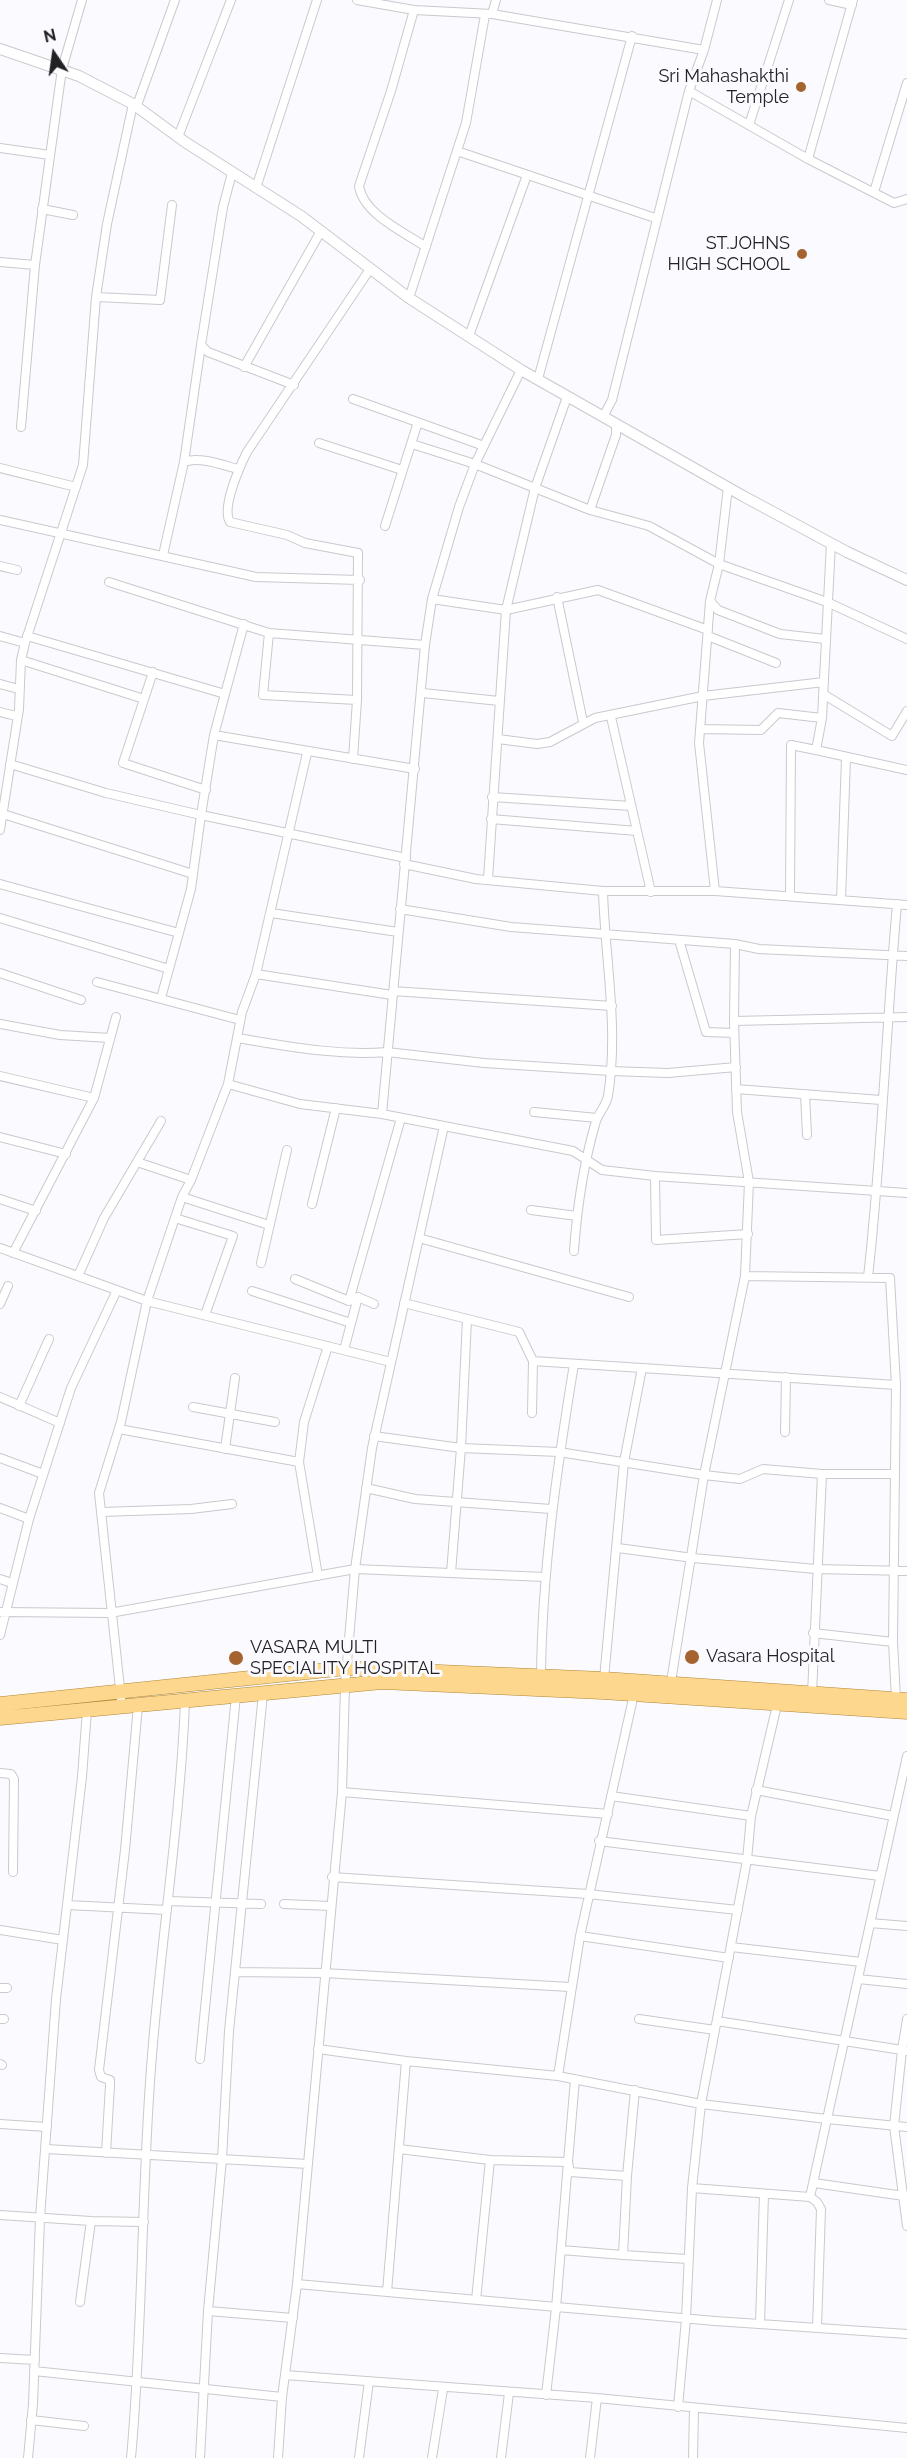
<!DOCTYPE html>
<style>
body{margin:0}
#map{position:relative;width:907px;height:2458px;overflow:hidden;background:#fbfaff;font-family:Raleway,sans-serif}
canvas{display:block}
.north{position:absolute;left:24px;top:24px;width:60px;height:60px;-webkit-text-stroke:4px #fbfaff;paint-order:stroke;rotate:347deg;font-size:16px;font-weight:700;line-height:24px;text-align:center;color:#222224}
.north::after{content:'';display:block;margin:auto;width:21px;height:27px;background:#222224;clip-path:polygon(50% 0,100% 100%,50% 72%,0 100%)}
</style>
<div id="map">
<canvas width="907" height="2458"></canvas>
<div class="north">N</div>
</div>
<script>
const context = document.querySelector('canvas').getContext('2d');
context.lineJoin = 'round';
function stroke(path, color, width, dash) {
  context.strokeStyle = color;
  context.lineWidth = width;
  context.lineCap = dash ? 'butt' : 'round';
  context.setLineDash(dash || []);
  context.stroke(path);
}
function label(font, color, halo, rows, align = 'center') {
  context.font = font + ' Raleway,sans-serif';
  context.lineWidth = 6;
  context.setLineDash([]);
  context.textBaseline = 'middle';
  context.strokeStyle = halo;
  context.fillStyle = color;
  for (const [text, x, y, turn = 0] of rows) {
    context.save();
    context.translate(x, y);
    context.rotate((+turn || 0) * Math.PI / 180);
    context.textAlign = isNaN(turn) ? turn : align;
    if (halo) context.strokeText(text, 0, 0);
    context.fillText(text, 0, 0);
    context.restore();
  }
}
const minor = new Path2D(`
 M357 0 414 10 492 14 704 50
 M717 0 704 50 689 91 808 159 894 203 907 199
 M829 0 852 5
 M414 10 391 91 359 186C363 214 404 232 426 247
 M492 14 496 0
 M136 108 175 0
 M749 125 789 0
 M178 137 231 0
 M0 148 50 155
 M457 151 655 218
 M808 159 853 0
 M232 173 223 207 201 345 208 352 294 385
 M256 188 317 0
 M874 192 907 83
 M42 209 73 215
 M0 262 35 265 62 69 82 0
 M96 297 160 300 172 205
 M409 298 466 123 485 15
 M469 336 527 175
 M244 367 321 231
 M538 379 632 36
 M353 399 484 446
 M603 417 612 400 689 91
 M21 427 35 265
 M319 443 402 470
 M412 444 475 464 590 510 649 526 719 564 827 602 907 639
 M184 462C200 456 222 465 238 469
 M0 468 76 487
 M590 510 616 435V425
 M0 520 256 577 360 580
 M385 526 418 422
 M163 555 184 462 201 345
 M0 566 17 570
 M109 582 269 633
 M557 597 583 722
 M432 599 506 610 598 590 708 630
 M710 601 718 610 780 634 825 639
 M0 636 25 643
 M708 636 776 663
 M21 660 144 699
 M153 672 123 763 206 790
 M0 684 19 689
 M423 693 499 701
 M225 694 244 624
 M823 694 892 736 907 711
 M357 700 263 695 269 633 425 645
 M0 712 16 716
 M611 717 651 892
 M700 729 761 730 778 713 822 718
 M214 735 415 769
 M498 739 537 744 550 742 595 718 703 696 824 682
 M816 750 907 770
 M353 759 357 700 358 553 305 543 287 535 230 522C221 508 240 466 247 452L370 269
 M10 764 106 793 201 815 214 735 225 694 27 636
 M492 797 631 806
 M3 814 193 874
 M491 819 637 831
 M0 830 19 709 21 660 25 643 83 465 96 297 107 224 133 104
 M404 864 476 879 603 891H715L907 905
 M488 879 506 610 535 488 567 397
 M0 884 179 933
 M715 891 699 743 710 601 719 564 728 487
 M790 896 791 745 816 750 822 718 831 543
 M841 900 846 758
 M400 909 511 927 735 944 759 949 907 956
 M271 913 398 932
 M0 918 169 969
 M679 940 706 1032 734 1033
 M735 944 734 1021 907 1017
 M0 973 81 1000
 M256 974 392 995
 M97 982 240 1020
 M393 991 612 1006
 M161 998 191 889 201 815 406 858
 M0 1024 60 1035 110 1038
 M237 1038 242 1012 256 974 307 753
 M0 1076 94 1098
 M228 1084 237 1038C287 1046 336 1056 387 1052L484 1063 611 1071 668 1073 736 1067
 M736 1089 881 1100
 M805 1094 807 1135
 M534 1112 597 1118
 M382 1114 425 645 432 599 459 507 475 464 521 370
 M0 1137 66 1154
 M137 1162 191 1180
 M655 1176 656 1240 748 1234
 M182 1197 269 1225
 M0 1199 36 1211
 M312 1204 336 1108
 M531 1210 577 1216
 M175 1218 233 1236 205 1315
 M419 1238 629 1297
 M0 1248 147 1301 182 1197 191 1180 228 1084 300 1104 382 1114 573 1151 602 1170 655 1176 907 1193
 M574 1251C577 1208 584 1162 596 1121 599 1112 606 1106 608 1096 619 1028 605 960 603 891
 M13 1253 94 1098 116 1017
 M261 1263 287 1150
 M78 1276 104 1218 161 1121
 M745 1276 704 1475 740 1479 763 1469 822 1474H894
 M868 1277C882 1153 886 1028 897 904
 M295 1279 349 1301
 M252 1291 351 1323
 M358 1297 374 1304
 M404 1303 519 1332 533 1361
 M0 1304 8 1286
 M344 1350 358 1297 349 1301 401 1118
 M0 1397 60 1423
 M19 1406 49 1339
 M193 1407 275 1422
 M532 1413 533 1361 642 1368
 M119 1429 299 1462 304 1422 328 1346
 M785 1432 786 1377
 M374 1436 461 1448 559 1452 704 1475 670 1688
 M225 1449 235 1378
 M0 1458 43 1474
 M299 1462 318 1576
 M366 1488 415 1499 551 1509
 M0 1508 29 1519
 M101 1512 191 1509 232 1504
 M618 1548 693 1558 816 1569 907 1571
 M451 1573 461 1448 467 1319
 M0 1579 12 1583
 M0 1612 110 1613 355 1569 545 1577
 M813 1633 893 1642
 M0 1635 29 1519 71 1388 117 1290
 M541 1676C542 1571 557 1468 574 1364
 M604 1679 624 1462 642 1368 896 1385 890 1278 745 1276 749 1182 737 1112 734 1021
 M812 1694 822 1474
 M896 1699 893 1642 896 1385
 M122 1707 99 1493 121 1422 147 1301 391 1362
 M907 1756 827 2119 907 2127
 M0 1773 11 1774 14 1779 13 1872
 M756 1790 893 1816
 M342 1792 608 1814
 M611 1796 751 1816
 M599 1841 880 1876
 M332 1877 588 1894 738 1910
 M168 1901 261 1904
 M284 1904 330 1906
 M67 1905 167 1910
 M870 1923 907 1926
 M0 1930 63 1940
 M580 1936 729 1958
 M731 1947 861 1962
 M235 1972 324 1973 570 1987
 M858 1979 907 1984
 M0 1988H7
 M0 2019H4
 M639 2019 715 2030
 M717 2021 902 2050 894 2126 907 2226
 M318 2049 406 2061 558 2076 701 2104 827 2119 810 2197
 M907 2051 902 2050 907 2019
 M200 2059 236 1696
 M0 2064 2 2065
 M558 2076 580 1936 634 1694
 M0 2124 47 2127
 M46 2149 308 2164
 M399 2149 490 2160 476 2300
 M106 2153 110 2085V2080L101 2077 99 2070 125 1850 138 1706
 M490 2160 568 2162 556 2308 546 2395
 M627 2176 635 2090
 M814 2183 904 2196
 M692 2188 810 2197 817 2202 821 2209 817 2328
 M0 2215 91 2221 144 2222
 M561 2250 623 2255 627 2176 570 2172 568 2162 575 2079
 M623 2255 687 2259
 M297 2284 715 2321 907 2334
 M387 2292 406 2061
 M80 2302 91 2221
 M208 2311 293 2318
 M760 2324 764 2194
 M0 2358 35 2360
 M34 2371 282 2397
 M285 2375 597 2398 907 2428
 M678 2407 686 2319 692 2188 701 2104 747 1860 751 1816 777 1705
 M31 2420 84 2426
 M28 2458 33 2404 40 2218 56 1999 82 1777 87 1710
 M131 2458C143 2328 141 2198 151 2068 160 1946 180 1825 185 1702
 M200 2458 208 2311 222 2159 229 2031 263 1694
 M278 2458 282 2397 297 2284 342 1792 345 1686 355 1569 372 1448 444 1126
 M359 2458 369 2381
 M432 2458 443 2389
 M501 2458 509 2393
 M590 2458 597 2398
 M693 2458 694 2409`);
const tertiary = new Path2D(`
 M0 49 79 76 133 104 185 142 301 216 409 298 521 370 743 496 847 552 907 580`);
const primary = new Path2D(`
 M0 1704 346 1668 604 1679 907 1700
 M0 1718 382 1682 602 1692 907 1712`);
stroke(minor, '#c9c9ce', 10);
stroke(tertiary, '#c9c9ce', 12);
stroke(primary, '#af8737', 15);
stroke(minor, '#fff', 8);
stroke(tertiary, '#fff', 10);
stroke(primary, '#fdd78d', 14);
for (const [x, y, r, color] of [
 [801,87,6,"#a56330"],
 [802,254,6,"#a56330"],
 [692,1657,8,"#a56330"],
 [236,1658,8,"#a56330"]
]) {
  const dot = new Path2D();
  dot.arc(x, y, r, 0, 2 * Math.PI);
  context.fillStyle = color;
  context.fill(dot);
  stroke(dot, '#fbfaff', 2);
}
label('18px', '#222224', '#fbfaff', [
 ["Sri Mahashakthi",789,77],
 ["Temple",789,98],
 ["ST.JOHNS",790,244],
 ["HIGH SCHOOL",790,265],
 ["VASARA MULTI",250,1648,"left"],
 ["SPECIALITY HOSPITAL",250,1669,"left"],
 ["Vasara Hospital",706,1657,"left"]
], 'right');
</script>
